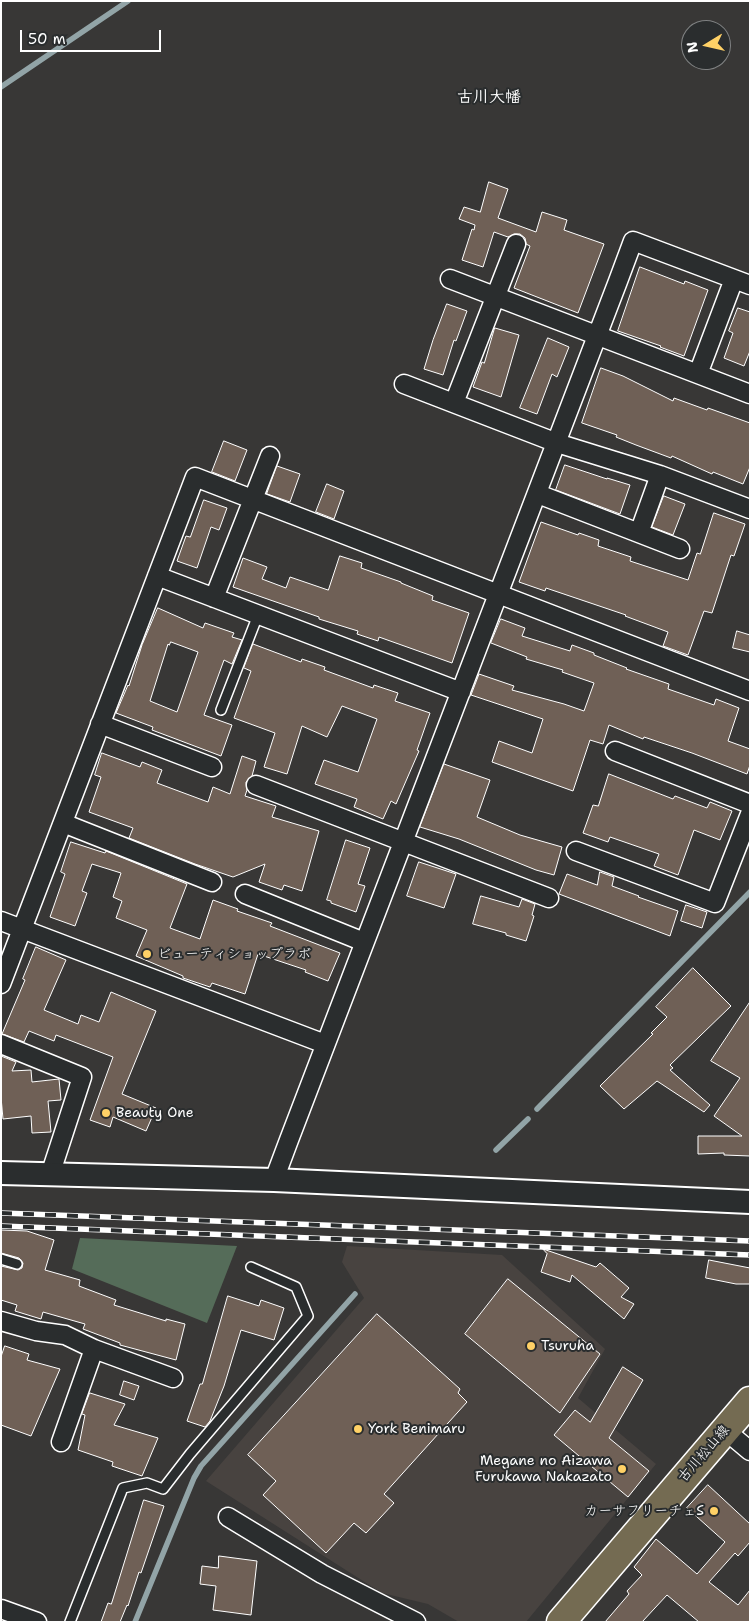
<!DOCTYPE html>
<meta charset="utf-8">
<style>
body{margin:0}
#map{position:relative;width:751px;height:1623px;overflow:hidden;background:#383736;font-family:"Shantell Sans",sans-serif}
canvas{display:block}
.frame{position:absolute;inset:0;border:2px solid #fff;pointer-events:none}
.north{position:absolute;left:681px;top:20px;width:50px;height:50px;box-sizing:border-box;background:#2a2d2e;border:1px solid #7f8182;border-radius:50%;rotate:261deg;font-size:14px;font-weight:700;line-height:20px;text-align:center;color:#fff}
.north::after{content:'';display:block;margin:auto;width:18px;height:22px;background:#ffd166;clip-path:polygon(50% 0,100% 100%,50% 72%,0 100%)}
.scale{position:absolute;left:20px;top:30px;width:141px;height:22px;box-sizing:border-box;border:2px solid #fff;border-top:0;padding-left:6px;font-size:15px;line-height:18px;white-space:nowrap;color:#fff;-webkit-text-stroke:4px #2a2d2e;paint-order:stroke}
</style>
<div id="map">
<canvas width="751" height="1623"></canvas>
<div class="frame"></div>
<div class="north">N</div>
<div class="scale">50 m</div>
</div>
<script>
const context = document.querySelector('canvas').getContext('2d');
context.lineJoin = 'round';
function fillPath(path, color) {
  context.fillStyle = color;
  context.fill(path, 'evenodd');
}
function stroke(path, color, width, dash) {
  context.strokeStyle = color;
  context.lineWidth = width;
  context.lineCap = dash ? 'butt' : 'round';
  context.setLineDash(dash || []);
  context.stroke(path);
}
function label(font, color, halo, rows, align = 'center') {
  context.font = font + ' "Shantell Sans","Klee One",sans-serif';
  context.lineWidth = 4;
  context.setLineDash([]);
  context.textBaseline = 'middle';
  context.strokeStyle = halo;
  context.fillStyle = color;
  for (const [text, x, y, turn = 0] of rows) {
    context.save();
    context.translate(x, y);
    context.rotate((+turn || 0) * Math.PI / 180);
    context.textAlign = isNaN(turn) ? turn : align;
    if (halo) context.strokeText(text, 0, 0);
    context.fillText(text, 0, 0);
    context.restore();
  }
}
fillPath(new Path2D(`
 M347 1246 502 1255 605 1349 578 1398 656 1464 526 1622H459L428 1604 382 1593 206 1481 364 1298 342 1262Z`), '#484340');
fillPath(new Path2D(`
 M80 1238 237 1246 207 1323 72 1269Z`), '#556c59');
stroke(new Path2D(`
 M1 87 128 1
 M537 1109 750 892
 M496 1150 528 1119
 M135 1622 194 1478 201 1466 355 1294`), '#92a4a7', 5.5);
const building = new Path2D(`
 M489 182 508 189 498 218 536 232 542 212 567 220 564 230 604 244 578 313 514 288 530 246 526 244 525 238 520 234H514L508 237 494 232 483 267 462 260 472 229 474 230 475 225 459 219 464 207 480 212Z
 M640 267 684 284 685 281 708 290 684 356 660 347 661 346 618 331Z
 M447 304 467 311 456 341 454 340 443 375 424 369 433 340Z
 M738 308 750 312V351L744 366 724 358 733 333 729 331Z
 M495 328 519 335 501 397 473 387 482 362 484 363Z
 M548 338 569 347 557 377 552 374 537 414 520 408Z
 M601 368 623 376 673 401 674 398 707 410 708 408 750 423V467L743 484 713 472 712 474 672 456 671 458 636 445 616 437 617 435 582 423Z
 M224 441 247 450 235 481 212 472Z
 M565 465 607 479V478L630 485 620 514 556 490Z
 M277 466 300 474 290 502 267 494Z
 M327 484 344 491 334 519 316 512Z
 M664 496 685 504 673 535 652 527Z
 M204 500 227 508 219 530 211 527 197 568 177 561 186 536 190 537Z
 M714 513 745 524 734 556 731 555 712 613 704 611 688 655 663 646 668 632 625 616 626 615 546 588 545 591 519 582 541 522 578 535 579 533 599 540 598 546 631 557 630 561 688 580 697 553 700 554Z
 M340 556 362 563 361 568 401 582V583L433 596 432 600 469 613 452 663 379 637 378 641 357 634 358 631 319 619V617L233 587 243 558 267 567 262 579 286 588 290 577 328 590Z
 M158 608 203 628 205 623 234 633 232 637 242 640 232 664 224 660 204 715 232 725 221 756 152 730 153 727 116 713 128 685 129 686 142 645ZM171 642 198 652 177 712 150 701 168 644 169 645Z
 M501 619 525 628 522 636 570 651 572 645 594 653V655L627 668 626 669 669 684 668 689 714 705 716 699 739 708 728 741 750 749V765L747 774 692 753 644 737 643 739 609 725 603 744 590 740 573 791 492 762 499 741 532 753 543 719 471 695 479 674 514 686 512 690 564 704 584 711 594 683 562 672 563 670 526 659 527 657 491 643Z
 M737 631 750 635V652L733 648Z
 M253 644 301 662 302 659 325 667 324 670 373 688 374 685 398 693 395 701 430 713 417 750 419 751 396 804 391 801 383 819 354 807 357 799 315 784 324 760 358 772 377 719 342 706 327 737 302 726 287 774 264 767 275 733 234 718 251 671 244 668Z
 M102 753 140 767 142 762 162 770 157 783 208 802 213 787 230 794 242 756 256 761 252 776 246 782 247 790 245 796 276 806 272 817 319 831 302 891 284 885 282 890 259 882 265 864 233 877 195 864 129 838 133 828 89 812 101 777 95 775Z
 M444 764 490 780 477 817 520 835 562 847 554 875 536 870 459 839 420 827Z
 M609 774 673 799 675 796 707 808 710 802 732 811 720 840 694 830 678 875 654 866 659 854 610 837 608 842 583 833 593 805 598 806Z
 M346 840 370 848 358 884 365 886 356 912 331 903V901L327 900Z
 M71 842 105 853 106 851 187 884 170 928 200 939 213 900 238 909 237 911 272 923 270 926 340 953 328 981 305 972 306 970 258 954 245 994 212 983 210 987 183 978V976L136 956 147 930 116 918 122 901 113 897 121 873 92 864 82 891 87 893 75 926 50 917 65 874 61 872Z
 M419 862 456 874 444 908 407 896Z
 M600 872 614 877 612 886 639 896 638 897 678 911 670 936 559 894 567 874 597 885Z
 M481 896 519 907 522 899 535 904 532 915 534 916 526 941 506 935V933L473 924Z
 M686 905 707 912 702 928 681 921Z
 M36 947 66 960 44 1010 78 1024 81 1015 99 1022 111 992 156 1011 122 1094 156 1108 146 1131 113 1117 110 1127 90 1120 113 1057 56 1035 54 1041 29 1031 24 1042 2 1034 25 980 23 979Z
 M693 968 731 1006 670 1065 673 1068 670 1070 710 1105 704 1112 657 1081 624 1109 600 1086 653 1034 651 1033 667 1017 656 1007Z
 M750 1002V1156L724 1155V1153L698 1154V1136H742L714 1116 740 1078 711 1061Z
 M1 1056 16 1062 12 1071 31 1070 32 1082 59 1079 61 1100 48 1101 51 1132 32 1133 31 1116 3 1119 1 1097Z
 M1 1230 27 1231 54 1240 45 1270 80 1280 79 1286 116 1300 114 1305 166 1321V1319L185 1324 176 1360 120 1345V1343L83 1329 85 1324 43 1312 41 1319 15 1311 17 1305 1 1300V1266L18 1270 22 1268 23 1263 19 1258 1 1253Z
 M543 1249 596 1267 600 1263 629 1288 621 1297 634 1304 624 1319 572 1275 570 1282 541 1272 547 1254Z
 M709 1260 750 1268V1284H736L706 1278Z
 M508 1279 600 1354 560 1413 465 1334Z
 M228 1296 259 1306 261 1300 284 1308 274 1340 241 1330 224 1386 210 1421 205 1427 187 1421 200 1384H202Z
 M377 1314 460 1389 458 1393 467 1402 384 1494 394 1503 366 1533 354 1523 326 1553 263 1495 276 1481 248 1455Z
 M5 1346 29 1354 27 1360 60 1369 31 1436 1 1425V1357Z
 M623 1367 643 1380 609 1438 649 1471 628 1497 554 1435 575 1410 590 1422Z
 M124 1381 139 1386 134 1400 120 1395Z
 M90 1393 125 1404 114 1425 158 1438 142 1476 112 1466 113 1462 78 1450 85 1415 82 1414Z
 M708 1485 750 1524V1542L738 1556 735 1553 709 1582 738 1605 750 1590V1622H699L667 1595 642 1622H605L629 1594 627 1591 642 1575 634 1567 656 1539 697 1574 725 1542 687 1508Z
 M144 1500 164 1506 141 1573 139 1572 128 1606 127 1605 120 1622H101L108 1603 111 1604Z
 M219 1556 257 1561 251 1615 213 1610 216 1586 200 1584 202 1566 218 1568Z`);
fillPath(building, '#6f6056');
stroke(building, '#fff', 1);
const service = new Path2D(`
 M221 710 258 615
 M1 1259 17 1264
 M70 1622 123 1488 147 1483 163 1489 190 1454 308 1316 296 1287 251 1267`);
const minor = new Path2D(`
 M450 279 750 394
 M698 374 734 279
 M404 384 557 443 660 475 750 509
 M454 403 516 244
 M538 494 680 549
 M639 533 660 475
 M157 576 461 692
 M214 598 270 456
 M100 724 212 767
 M615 751 750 804
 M256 785 549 898
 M63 823 212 882
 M576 851 715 903 750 814
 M245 894 364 942
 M1 921 325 1044
 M1 984 195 477 750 691
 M1 1044 82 1077 50 1175
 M274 1180C391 866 516 555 633 241L750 285
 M1 1321 36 1331 65 1335 94 1349 173 1378
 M725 1430 750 1451
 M61 1442 94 1349
 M228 1517 322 1574 416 1622
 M1 1609 37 1622`);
const tertiary = new Path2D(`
 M1 1173 274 1180 750 1202`);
const primary = new Path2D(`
 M561 1622 750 1401`);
stroke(service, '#fff', 12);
stroke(minor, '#fff', 21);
stroke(tertiary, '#fff', 26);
stroke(primary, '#fff', 31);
stroke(service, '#2a2d2e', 9);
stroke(minor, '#2a2d2e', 18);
stroke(tertiary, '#2a2d2e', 22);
stroke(primary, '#746b52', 28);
const rail = new Path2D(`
 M1 1213 750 1241
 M1 1226 750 1255`);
stroke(rail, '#fff', 5.5);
stroke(rail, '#2a2d2e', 4, [11]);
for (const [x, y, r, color] of [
 [147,954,5,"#ffd166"],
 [106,1113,5,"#ffd166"],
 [531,1346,5,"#ffd166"],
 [358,1429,5,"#ffd166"],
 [622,1469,5,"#ffd166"],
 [714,1511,5,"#ffd166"]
]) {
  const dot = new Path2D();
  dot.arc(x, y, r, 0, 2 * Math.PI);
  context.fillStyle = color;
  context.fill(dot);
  stroke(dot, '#2a2d2e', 2);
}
label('14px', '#fff', '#2a2d2e', [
 ["ビューティショップラボ",157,954],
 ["Beauty One",116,1113],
 ["Tsuruha",541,1346],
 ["York Benimaru",368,1429],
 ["Megane no Aizawa",612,1461,"right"],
 ["Furukawa Nakazato",612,1477,"right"],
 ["カーサフリーチェS",704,1511,"right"]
], 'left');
label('14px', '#fff', '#2a2d2e', [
 ["古川松山線",704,1454,-49]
]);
label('bold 16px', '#fff', '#2a2d2e', [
 ["古川大幡",489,98]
]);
</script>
